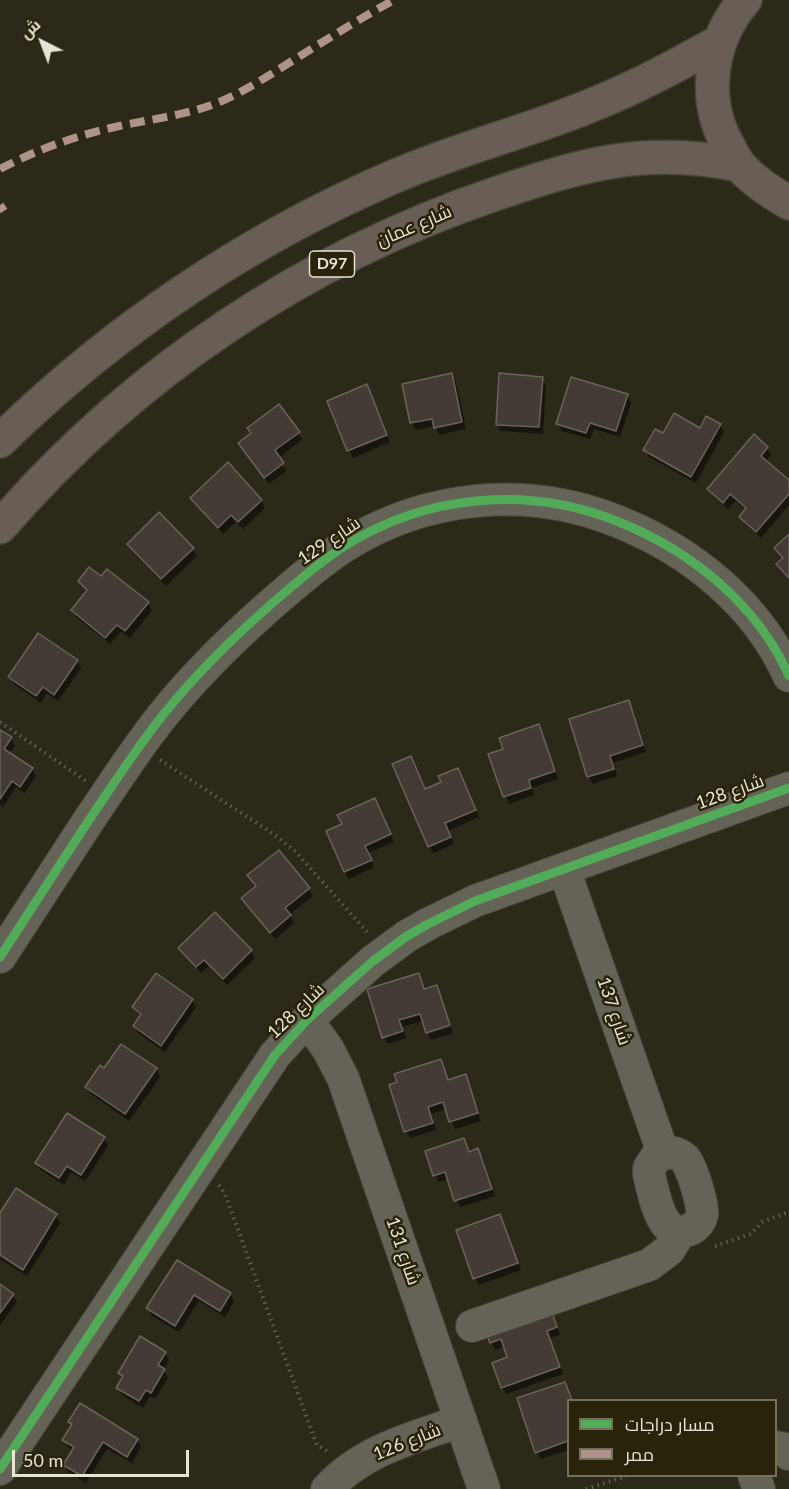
<!DOCTYPE html>
<meta charset="utf-8">
<style>
body{margin:0}
#map{position:relative;width:789px;height:1489px;overflow:hidden;background:#2c281a;font-family:Lato,Cairo,sans-serif}
canvas{display:block}
.legend{position:absolute;left:567px;top:1399px;width:210px;height:78px;box-sizing:border-box;background:#292309;border:2px solid #75705b;margin:0;padding:8px 10px;list-style:none;font-size:18px;color:#e8e4d5}
.legend li{display:flex;align-items:center;gap:12px;height:30px}
.legend b{width:30px;border:2px solid #75705b}
.north{position:absolute;left:12px;top:12px;width:60px;height:60px;-webkit-text-stroke:4px #292309;paint-order:stroke;rotate:318deg;font-size:16px;font-weight:700;line-height:24px;text-align:center;color:#e8e4d5}
.north::after{content:'';display:block;margin:auto;width:21px;height:27px;background:#e8e4d5;clip-path:polygon(50% 0,100% 100%,50% 72%,0 100%)}
.scale{position:absolute;left:12px;top:1450px;width:177px;height:27px;box-sizing:border-box;border:3px solid #e8e4d5;border-top:0;padding-left:8px;font-size:18px;line-height:21px;white-space:nowrap;color:#e8e4d5;-webkit-text-stroke:4px #292309;paint-order:stroke}
</style>
<div id="map">
<canvas width="789" height="1489"></canvas>
<ul class="legend">
<li><b style="height:8px;background:#51ab58"></b>مسار دراجات</li>
<li><b style="height:8px;background:#af9288"></b>ممر</li>
</ul>
<div class="north">ش</div>
<div class="scale">50 m</div>
</div>
<script>
const context = document.querySelector('canvas').getContext('2d');
context.lineJoin = 'round';
function fillPath(path, color) {
  context.fillStyle = color;
  context.fill(path, 'evenodd');
}
function stroke(path, color, width, dash) {
  context.strokeStyle = color;
  context.lineWidth = width;
  context.lineCap = dash ? 'butt' : 'round';
  context.setLineDash(dash || []);
  context.stroke(path);
}
function label(font, color, halo, rows, align = 'center') {
  context.font = font + ' Lato,Cairo,sans-serif';
  context.lineWidth = 5;
  context.setLineDash([]);
  context.textBaseline = 'middle';
  context.strokeStyle = halo;
  context.fillStyle = color;
  for (const [text, x, y, turn = 0] of rows) {
    context.save();
    context.translate(x, y);
    context.rotate((+turn || 0) * Math.PI / 180);
    context.textAlign = isNaN(turn) ? turn : align;
    if (halo) context.strokeText(text, 0, 0);
    context.fillText(text, 0, 0);
    context.restore();
  }
}
fillPath(new Path2D(`
 M452 375 456 382 466 429 439 435 435 426 416 430 412 422Z
 M542 378 546 385 543 434 501 431 497 424Z
 M370 393 390 442 353 458 329 402Z
 M627 396 631 403 620 437 594 429 590 439 562 431 558 424Z
 M720 425 724 432 696 483 649 457 645 450 663 435Z
 M298 433 302 440 278 458 286 471 269 484 244 450Z
 M754 436 767 448 771 455 765 462 789 482V505L761 538 745 524 741 517 746 510 735 501 728 509 713 496 709 489Z
 M192 498 261 501 265 508 243 529 236 522 223 534Z
 M129 544 192 549 197 556 166 586 133 551Z
 M101 578 147 603 152 610 130 638 121 631 110 644 77 618 72 610 87 592 79 581Z
 M77 661 81 668 58 701 47 693 41 703 14 684 10 677Z
 M629 702 633 709 646 752 613 763 617 776 593 784 589 777 571 720Z
 M538 726 558 779 532 788 534 795 509 804 490 755 505 750Z
 M0 732 11 739 15 746 9 754 32 769 36 776 25 793 16 787 3 807 0 805Z
 M461 777 479 817 448 831 454 844 433 853 429 846 426 791Z
 M378 807 394 842 368 853 374 867 349 879 345 871Z
 M308 889 313 896 289 915 294 923 275 939 248 905Z
 M215 915 251 951 255 958 227 985 209 966 201 973 180 949Z
 M418 974 425 991 437 987 450 1024 427 1032 423 1021 402 1027 406 1038 388 1044 384 1037Z
 M192 1000 196 1007 165 1052 138 1033 134 1026 141 1017 134 1007Z
 M451 1027 453 1033 431 1040 428 1034Z
 M440 1061 449 1081 465 1076 481 1121 455 1129 447 1109 431 1114 436 1130 410 1138 406 1131Z
 M156 1069 160 1077 129 1121 91 1094 86 1087 105 1070Z
 M104 1138 108 1146 85 1181 71 1172 64 1185 41 1170 37 1163Z
 M464 1139 470 1153 478 1150 482 1157 495 1196 460 1207 449 1179 439 1182 435 1175Z
 M16 1190 56 1216 60 1223 27 1276 0 1259V1216Z
 M499 1216 521 1270 479 1285 475 1278Z
 M177 1262 230 1294 234 1301 225 1317 199 1301 179 1332 152 1316 148 1308Z
 M0 1286 13 1295 17 1302 0 1325Z
 M551 1310 560 1335 550 1338 563 1374 506 1394 502 1387 509 1358 505 1346 495 1350 491 1342Z
 M165 1353 169 1360 164 1370 168 1378 155 1399 150 1396 143 1408 122 1395 118 1388 123 1379 119 1373Z
 M565 1384 572 1400H568V1450L541 1459 537 1452Z
 M70 1422 137 1440 141 1447 132 1463 107 1449 86 1483 69 1473 65 1465 74 1450 68 1447 64 1440 72 1426Z`), '#0007');
const building = new Path2D(`
 M452 373 462 422 434 428 432 419 410 423 402 384Z
 M499 373 543 377 539 427 496 425Z
 M571 377 628 394 616 431 590 423 586 433 556 424Z
 M367 384 387 435 347 451 327 401Z
 M279 404 300 432 275 450 284 463 264 478 238 443 251 433 247 428Z
 M674 413 700 428 706 416 721 424 691 477 643 450 655 429 663 433Z
 M754 434 768 447 761 456 789 480V494L756 532 739 517 746 508 730 494 723 503 707 489Z
 M228 462 262 500 238 522 231 515 218 528 190 498Z
 M159 512 194 548 161 579 127 544Z
 M789 534V578L776 564 783 558 774 548Z
 M89 567 101 576 107 569 149 602 125 631 117 625 105 638 71 610 87 590 78 581Z
 M38 633 78 660 54 695 43 687 36 696 8 677Z
 M629 700 643 745 610 756 614 769 587 777 569 719Z
 M539 724 555 771 529 780 531 788 503 797 488 754 503 749 499 738Z
 M0 730 12 737 4 749 33 768 20 787 12 781 0 799Z
 M411 756 425 789 441 782 438 776 458 768 476 810 445 823 451 837 428 847 392 764Z
 M375 798 391 834 365 846 372 860 344 872 326 831 342 824 337 815Z
 M279 850 310 888 285 908 291 915 270 933 241 898 256 886 247 875Z
 M215 912 252 950 223 979 204 960 196 967 178 948Z
 M156 973 193 999 161 1046 133 1026 141 1014 132 1007Z
 M419 973 424 989 437 985 450 1025 426 1033 420 1014 399 1020 403 1031 382 1038 367 989Z
 M121 1044 157 1068 125 1114 85 1087 100 1065 104 1068Z
 M441 1059 448 1080 466 1074 478 1113 449 1122 443 1102 428 1107 433 1123 404 1132 389 1085 397 1082 394 1074Z
 M67 1113 105 1137 81 1175 67 1166 59 1178 35 1163Z
 M464 1138 469 1152 478 1148 492 1189 454 1201 445 1172 433 1176 425 1151Z
 M16 1188 57 1214 23 1270 0 1255V1213Z
 M500 1214 518 1263 473 1279 456 1230Z
 M177 1260 231 1293 220 1311 194 1295 175 1326 146 1308Z
 M0 1284 14 1294 0 1313Z
 M548 1301 557 1327 547 1331 560 1367 501 1388 492 1363 507 1357 501 1339 490 1343 483 1324Z
 M140 1336 166 1352 158 1365 165 1369 151 1393 146 1390 139 1401 116 1388 123 1376 118 1373Z
 M565 1382 572 1400H568V1441L535 1453 517 1398Z
 M80 1403 138 1439 127 1457 103 1442 82 1476 63 1465 74 1447 62 1440 72 1424 68 1422Z`);
fillPath(building, '#453b35');
stroke(building, '#6b625b', 1.5);
const minor = new Path2D(`
 M564 869 663 1153
 M0 957C29 913 58 868 87 823 113 785 138 745 167 710 198 672 232 639 268 607 292 586 317 564 343 547 426 494 529 485 619 522 691 551 757 604 789 676
 M307 1020 328 1049 343 1078 484 1489
 M671 1152C675 1153 680 1154 684 1158 691 1164 704 1206 702 1215 700 1223 694 1229 686 1231 660 1238 654 1193 649 1175V1168L657 1156Z
 M472 1326 649 1265 669 1250 680 1232
 M776 1447 782 1448 789 1454
 M0 1469 275 1055 307 1020 373 961 407 936 428 924 475 901 789 788
 M754 1476 759 1489
 M327 1489C363 1450 412 1438 461 1421`);
const major = new Path2D(`
 M745 0C710 40 701 100 729 147 732 154 736 161 741 167 755 182 771 192 789 203
 M0 441C112 331 248 239 393 177 459 148 531 131 597 103 639 86 679 64 719 42
 M0 527C132 374 303 259 495 194 584 164 644 146 739 165`);
stroke(minor, '#464338', 34);
stroke(major, '#464338', 36);
stroke(new Path2D(`
 M0 722 86 781
 M160 760 275 835 296 852 367 932
 M219 1185 225 1194 315 1440 317 1445 327 1451 329 1450
 M715 1246 751 1234 762 1222 789 1212
 M586 1489 627 1476`), '#615e54', 4, [1.5, 4.5]);
stroke(minor, '#656257', 32);
stroke(major, '#685e56', 33);
stroke(new Path2D(`
 M0 169C36 150 75 136 115 127 150 119 184 116 217 103 244 92 268 76 292 61 326 40 359 19 394 0
 M0 205 4 211`), '#af9288', 8, [15, 8]);
stroke(new Path2D(`
 M0 957C29 913 58 868 87 823 113 785 138 745 167 710 198 672 232 639 268 607 292 586 317 564 343 547 426 494 529 485 619 522 691 551 757 604 789 676
 M0 1469 275 1055 307 1020 373 961 407 936 428 924 475 901 789 788`), '#51ab58', 9);
for (const [x, y, w] of [
 [332,264,45]
]) {
  const box = new Path2D();
  box.roundRect(x - w / 2, y - 13, w, 26, 4.5);
  context.fillStyle = '#292309';
  context.fill(box);
  stroke(box, '#e8e4d5', 1.5);
}
label('bold 16px', '#e8e4d5', null, [
 ["D97",332,264]
]);
label('18px', '#e8e4d5', '#292309', [
 ["شارع عمان",414,226,-23],
 ["شارع 129",329,541,-34],
 ["شارع 128",730,792,-20],
 ["شارع 128",296,1011,-44],
 ["شارع 137",614,1011,71],
 ["شارع 131",403,1251,71],
 ["شارع 126",407,1442,-22]
]);
</script>
